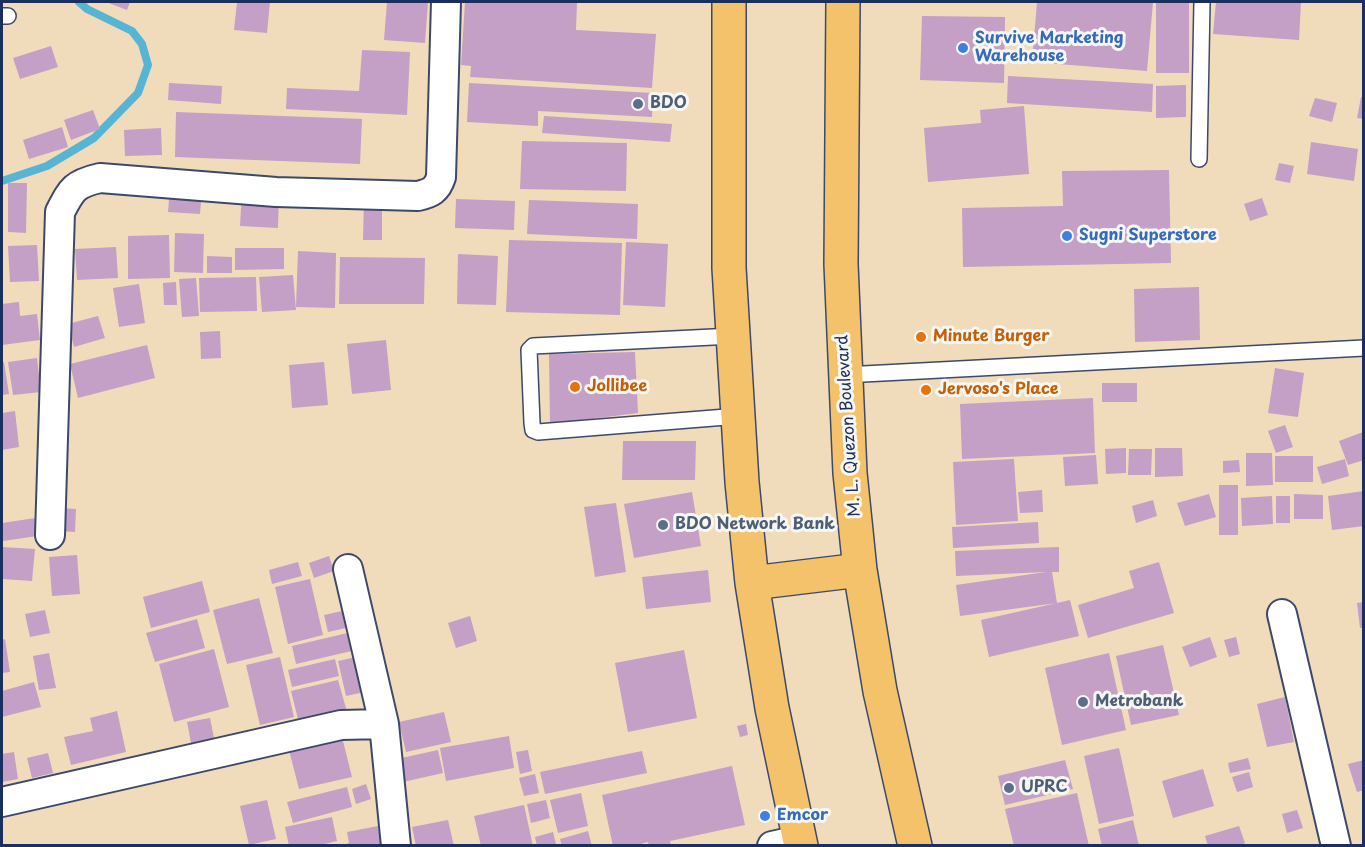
<!DOCTYPE html>
<style>
body{margin:0}
#map{position:relative;width:1365px;height:847px;overflow:hidden;background:#f0dcbb;font-family:"Playpen Sans",sans-serif}
canvas{display:block}
.frame{position:absolute;inset:0;border:3px solid #1b2f5e;pointer-events:none}
</style>
<div id="map">
<canvas width="1365" height="847"></canvas>
<div class="frame"></div>
</div>
<script>
const context = document.querySelector('canvas').getContext('2d');
context.lineJoin = 'round';
function stroke(path, color, width, dash) {
  context.strokeStyle = color;
  context.lineWidth = width;
  context.lineCap = dash ? 'butt' : 'round';
  context.setLineDash(dash || []);
  context.stroke(path);
}
function fillPath(path, color) {
  context.fillStyle = color;
  context.fill(path, 'evenodd');
}
function label(font, color, halo, rows, align = 'center') {
  context.font = font + ' "Playpen Sans",sans-serif';
  context.lineWidth = 6;
  context.setLineDash([]);
  context.textBaseline = 'middle';
  context.strokeStyle = halo;
  context.fillStyle = color;
  for (const [text, x, y, turn = 0] of rows) {
    context.save();
    context.translate(x, y);
    context.rotate((+turn || 0) * Math.PI / 180);
    context.textAlign = isNaN(turn) ? turn : align;
    if (halo) context.strokeText(text, 0, 0);
    context.fillText(text, 0, 0);
    context.restore();
  }
}
stroke(new Path2D(`
 M2 181 47 166 94 138 138 93 148 65 142 44 132 31 87 9 79 2`), '#56b4d5', 8);
fillPath(new Path2D(`
 M106 2H130L127 10Z
 M237 2H270L267 33 234 30Z
 M387 2H428L425 43 384 40Z
 M465 2H577L576 30 656 34 652 88 470 77 471 66 461 65Z
 M1037 2H1153L1147 71 1032 62Z
 M1156 2H1189V73H1156Z
 M1216 2H1301L1299 40 1213 34Z
 M922 16 1005 17 1004 83 920 80Z
 M51 46 58 67 20 79 13 58Z
 M362 50 410 52 407 115 286 109 287 88 359 91Z
 M1008 76 1153 84 1152 112 1007 103Z
 M169 83 222 86 221 104 168 100Z
 M469 83 653 93 652 117 538 111V126L467 122Z
 M1186 85V117L1156 118V86Z
 M1361 97 1364 98V119L1357 118Z
 M1315 98 1337 103 1332 122 1309 116Z
 M1024 106 1029 174 928 182 924 128 981 123 980 110Z
 M93 110 100 129 71 140 64 120Z
 M176 112 362 119 360 164 175 157Z
 M544 116 672 124 670 142 542 133Z
 M62 127 68 147 29 159 23 140Z
 M161 128 162 155 125 156 124 130Z
 M522 141 627 143 626 191 520 189Z
 M1311 142 1358 149 1354 181 1307 174Z
 M1279 163 1294 166 1290 183 1275 180Z
 M1169 170 1171 263 963 267 962 208 1063 206 1062 171Z
 M8 183H27L26 233 8 232Z
 M170 187 202 189 200 214 168 212Z
 M242 191 279 193 278 228 240 226Z
 M364 197H382V240H363Z
 M1262 198 1268 215 1250 221 1244 204Z
 M456 199 515 201 514 230 455 228Z
 M529 200 638 204 637 239 527 234Z
 M175 233 204 234 203 273 174 272Z
 M169 235 170 278 128 279V236Z
 M509 240 622 243 620 315 506 312Z
 M626 242 668 244 665 307 623 305Z
 M37 245 39 281 10 282 8 246Z
 M116 247 118 278 77 280 75 249Z
 M235 248H284V269L235 270Z
 M298 251 336 253 335 308 296 307Z
 M458 254 498 256 496 305 457 304Z
 M207 256 232 257V273H207Z
 M340 257 425 258 424 304H339Z
 M293 275 296 310 262 312 259 277Z
 M256 277 257 311 200 312 199 278Z
 M196 278 199 316 182 317 179 279Z
 M176 282 177 305H164L163 283Z
 M139 284 145 323 119 327 113 288Z
 M1199 287 1200 340 1135 342 1134 289Z
 M19 302 20 316 37 314 40 340 2 345V304Z
 M98 316 105 338 74 347 68 324Z
 M220 331 221 358 201 359 200 332Z
 M386 340 391 390 352 394 347 344Z
 M147 345 155 378 78 398 70 364Z
 M635 352 638 413 550 424 549 354Z
 M37 358 41 392 13 395 8 362Z
 M4 362 9 394 2 395V363Z
 M324 362 328 405 292 408 289 365Z
 M1275 368 1304 373 1298 417 1268 413Z
 M1102 383H1137V402H1102Z
 M1093 398 1095 453 962 459 960 404Z
 M15 411 19 447 2 450V413Z
 M1285 425 1293 447 1276 453 1268 431Z
 M1363 432 1364 460 1348 465 1339 441Z
 M623 441H696L695 480H622Z
 M1126 448V473L1106 474 1105 449Z
 M1155 448H1182L1183 476 1155 477Z
 M1129 449H1152L1151 475H1128Z
 M1246 453H1272L1273 485 1246 486Z
 M1096 455 1098 484 1065 486 1063 457Z
 M1275 456H1313V482H1275Z
 M1014 459 1018 521 956 525 953 462Z
 M1345 459 1349 476 1322 484 1317 467Z
 M1239 460 1240 472 1223 473V461Z
 M1219 485H1238V535H1219Z
 M1042 490 1043 512 1020 513 1018 492Z
 M1364 491V526L1332 530 1328 496Z
 M692 492 701 546 634 558 624 504Z
 M1209 494 1216 517 1185 526 1177 503Z
 M1294 494 1323 495V519H1294Z
 M1272 496 1273 524 1242 526 1241 498Z
 M1276 496H1290V523H1276Z
 M1153 500 1157 516 1136 523 1132 506Z
 M616 503 626 572 595 577 584 507Z
 M59 508 76 509 75 532 59 531Z
 M42 517 44 535 3 541 2 523Z
 M1038 522 1039 543 953 548 952 527Z
 M2 547 35 549 32 581 2 579Z
 M1059 547V572H1052L1057 603 960 616 956 585 1046 572 956 576 955 551Z
 M77 555 80 594 52 596 49 557Z
 M329 556 334 571 314 578 309 563Z
 M298 562 302 576 272 584 269 570Z
 M1159 562 1174 613 1088 638 1078 605 1134 588 1129 571Z
 M708 570 711 602 646 609 642 577Z
 M310 579 323 635 288 644 275 587Z
 M202 581 210 612 151 628 143 597Z
 M259 598 273 653 227 664 213 610Z
 M1070 600 1079 636 989 657 981 620Z
 M1364 602V627L1360 628 1357 603Z
 M45 610 50 633 30 637 25 614Z
 M342 611 346 628 328 632 324 615Z
 M470 616 477 641 456 648 448 623Z
 M197 619 205 648 155 662 146 633Z
 M356 631 360 649 296 664 292 646Z
 M1210 637 1217 657 1190 667 1182 647Z
 M1236 637 1240 654 1229 657 1224 640Z
 M5 639 10 672 2 673V640Z
 M1163 645 1179 715 1131 725 1116 656Z
 M214 649 229 707 174 722 159 664Z
 M684 650 697 718 628 732 615 663Z
 M49 653 56 688 39 690 33 656Z
 M1109 653 1126 730 1062 745 1045 668Z
 M361 656 369 691 346 696 338 661Z
 M280 657 294 717 260 725 246 665Z
 M335 659 339 676 292 687 288 670Z
 M338 680 348 715 300 727 291 691Z
 M34 682 41 707 2 717V691Z
 M1285 697 1294 742 1267 747 1257 704Z
 M117 711 126 752 71 765 64 737 93 731 90 718Z
 M444 712 451 742 406 752 399 722Z
 M210 718 214 738 191 743 187 722Z
 M746 724 748 735 740 737 737 726Z
 M509 736 514 768 446 781 440 748Z
 M342 737 352 777 299 789 289 750Z
 M1119 748 1134 816 1099 824 1084 756Z
 M438 750 443 773 403 782 397 759Z
 M528 750 532 771 520 774 516 752Z
 M642 751 647 773 545 794 540 772Z
 M14 752 18 779 2 782V754Z
 M48 753 53 773 32 778 27 758Z
 M1248 758 1251 769 1230 773 1228 763Z
 M1065 760 1073 789 1005 805 998 776Z
 M1364 760V790L1357 792 1348 764Z
 M732 766 745 825 670 841 671 846H649L648 842 633 846H613L602 795Z
 M1203 769 1214 806 1173 818 1162 781Z
 M1249 772 1253 787 1237 792 1232 777Z
 M535 774 539 793 524 796 519 778Z
 M366 784 371 799 356 804 352 789Z
 M347 787 352 807 293 823 287 802Z
 M581 793 588 826 558 833 550 800Z
 M1077 793 1089 846H1014L1005 809Z
 M267 800 276 839 249 845 240 806Z
 M546 800 550 818 531 823 527 804Z
 M524 805 533 846H481L474 816Z
 M1297 810 1303 828 1287 833 1282 814Z
 M332 817 337 841 316 846H289L285 827Z
 M448 820 454 846H416L412 827Z
 M1133 820 1139 846H1102L1098 829Z
 M378 826 382 846H340L349 843 347 832Z
 M1239 826 1245 843 1238 846H1208L1205 836Z
 M588 831 592 846H562L560 839Z
 M553 832 556 844 537 846 535 837Z`), '#c49fc6');
const service = new Path2D(`
 M2 16H8
 M1199 159 1202 2
 M733 336 533 346 529 350 532 423 533 430 538 432 739 416
 M844 375 1364 348`);
const minor = new Path2D(`
 M50 535 60 212C72 189 74 184 100 178L276 192 418 196C431 193 437 190 441 177L446 2
 M348 569 384 724
 M1282 614 1336 846
 M2 802 341 725 384 724 396 846
 M772 846 799 840`);
const trunk = new Path2D(`
 M729 2V268L742 482 752 583 772 708 801 846
 M843 2 841 264 850 473 860 570 880 691 915 846
 M752 583 860 570`);
stroke(service, '#3b496c', 18);
stroke(minor, '#3b496c', 32);
stroke(trunk, '#3b496c', 36);
stroke(service, '#fff', 15);
stroke(minor, '#fff', 28);
stroke(trunk, '#f3c26a', 33);
for (const [x, y, r, color] of [
 [963,48,6,"#3f7fe0"],
 [638,104,6,"#5c6f8a"],
 [1067,236,6,"#3f7fe0"],
 [921,337,6,"#e8710a"],
 [575,387,6,"#e8710a"],
 [926,390,6,"#e8710a"],
 [663,525,6,"#5c6f8a"],
 [1083,702,6,"#5c6f8a"],
 [1009,788,6,"#5c6f8a"],
 [765,816,6,"#3f7fe0"]
]) {
  const dot = new Path2D();
  dot.arc(x, y, r, 0, 2 * Math.PI);
  context.fillStyle = color;
  context.fill(dot);
  stroke(dot, '#f6f6f2', 2);
}
label('bold 16px', '#366cbe', '#f6f6f2', [
 ["Survive Marketing",975,39],
 ["Warehouse",975,57],
 ["Sugni Superstore",1079,236],
 ["Emcor",777,816]
], 'left');
label('bold 16px', '#4e5e75', '#f6f6f2', [
 ["BDO",650,104],
 ["BDO Network Bank",675,525],
 ["Metrobank",1095,702],
 ["UPRC",1021,788]
], 'left');
label('bold 16px', '#c56008', '#f6f6f2', [
 ["Minute Burger",933,337],
 ["Jollibee",587,387],
 ["Jervoso's Place",938,390]
], 'left');
label('16px', '#1b2f5e', '#f6f6f2', [
 ["M. L. Quezon Boulevard",849,426,-94]
]);
</script>
